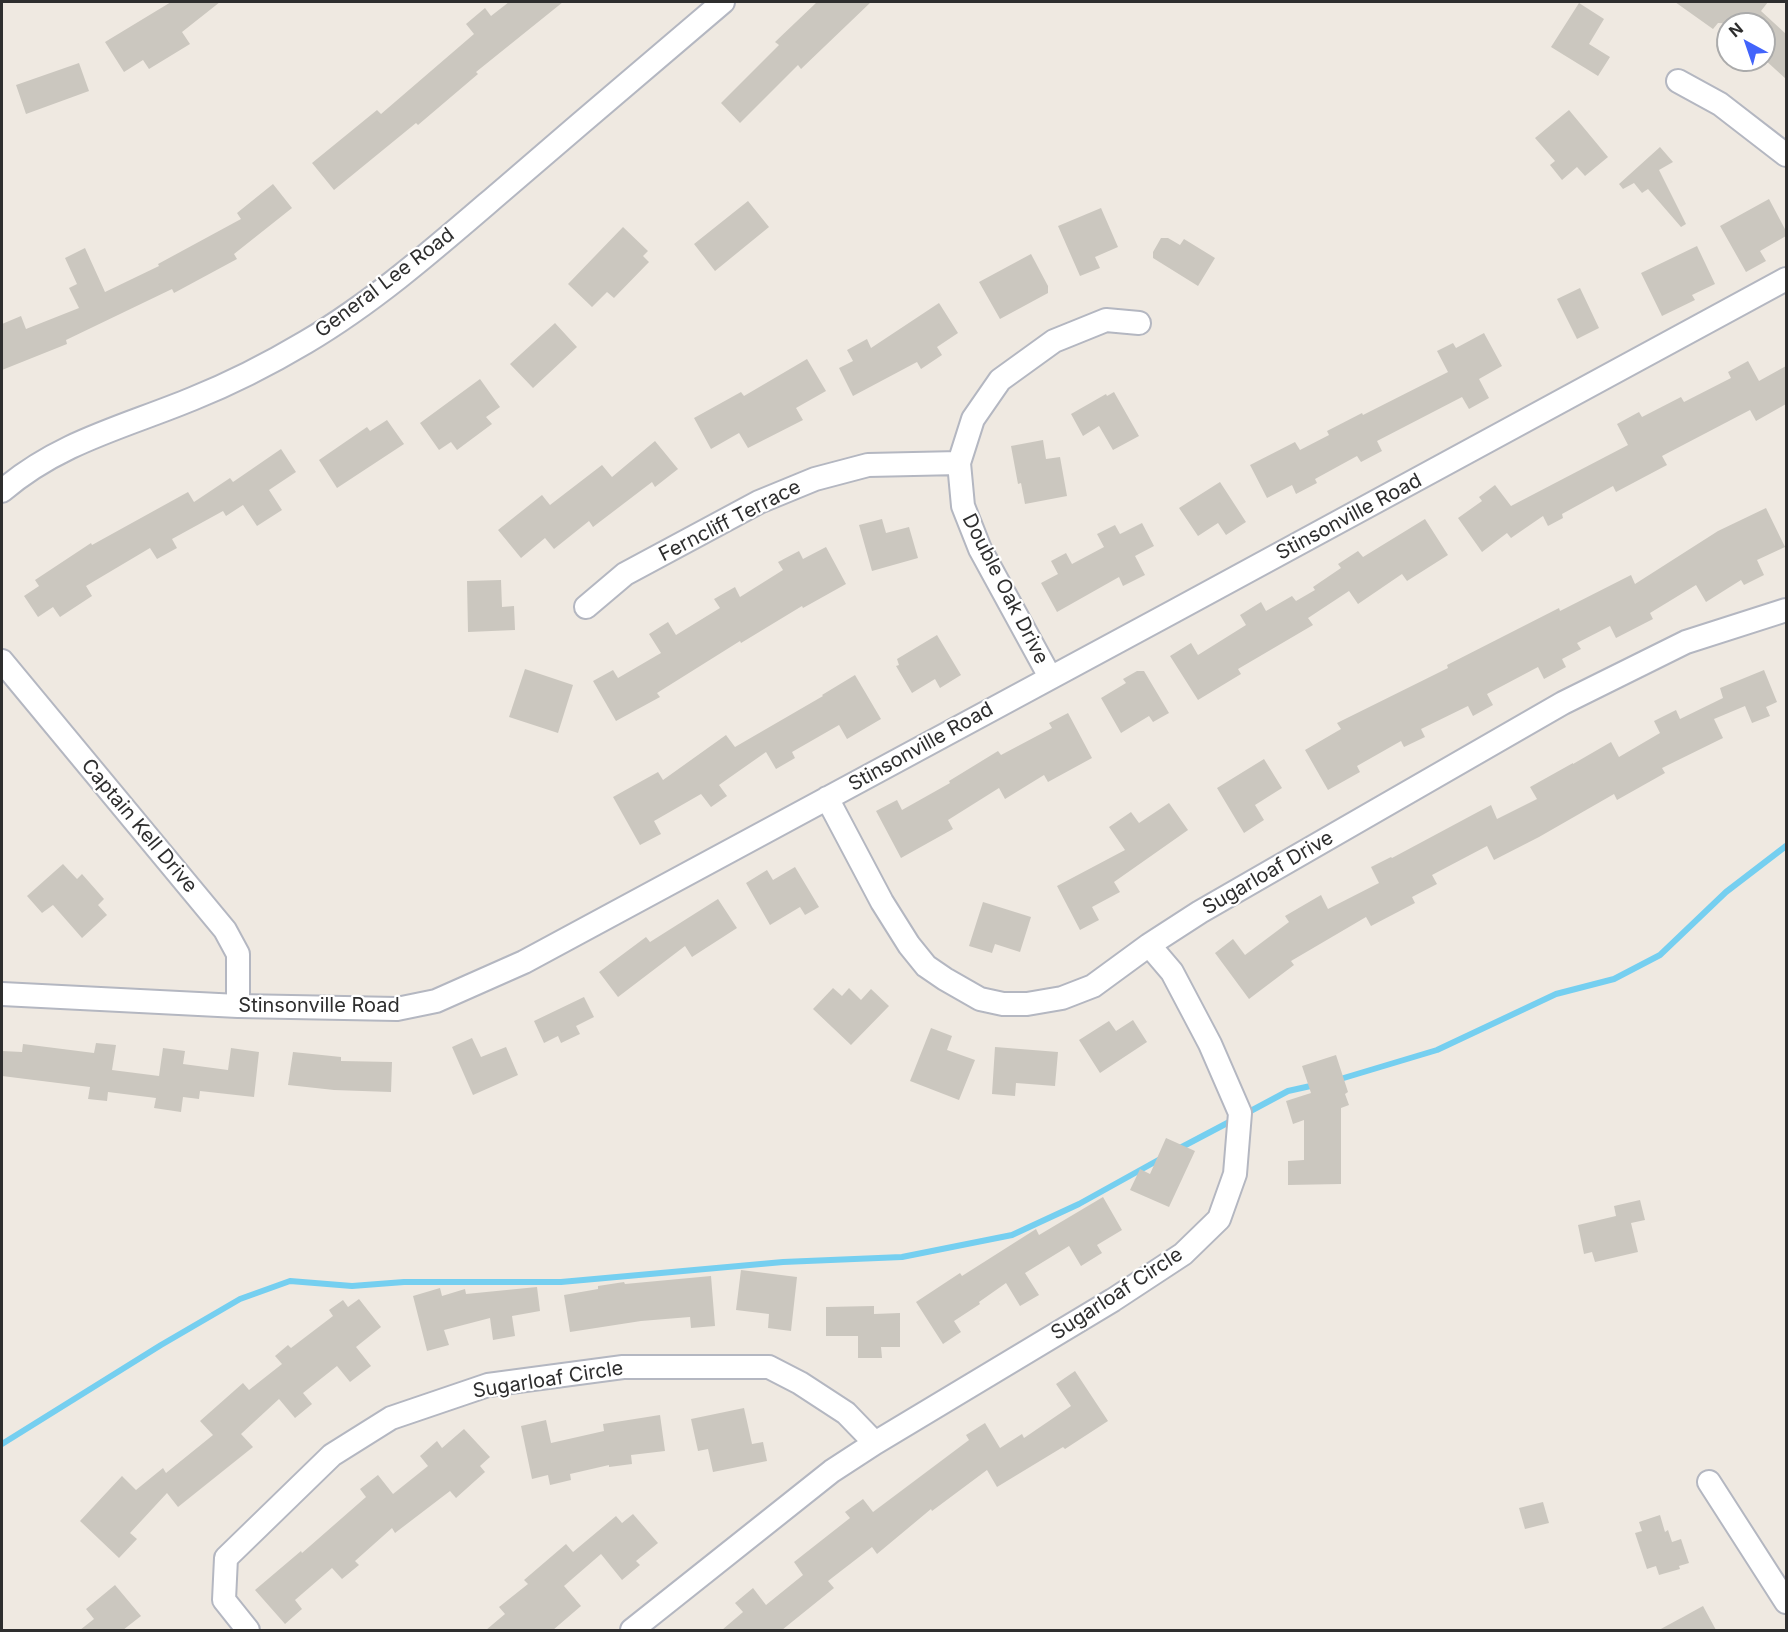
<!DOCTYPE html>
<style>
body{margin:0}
#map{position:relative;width:1788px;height:1632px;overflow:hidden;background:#efe9e1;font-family:Inter,sans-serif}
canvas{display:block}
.frame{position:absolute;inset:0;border:3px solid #2e2e2e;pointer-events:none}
.north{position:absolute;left:1716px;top:12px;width:60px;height:60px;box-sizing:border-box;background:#fff;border:2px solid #ababab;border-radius:50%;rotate:320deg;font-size:16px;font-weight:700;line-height:24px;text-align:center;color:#2e2e2e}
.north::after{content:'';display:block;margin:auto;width:21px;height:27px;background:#4264fb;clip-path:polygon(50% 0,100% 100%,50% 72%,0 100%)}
</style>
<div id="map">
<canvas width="1788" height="1632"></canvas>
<div class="frame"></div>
<div class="north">N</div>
</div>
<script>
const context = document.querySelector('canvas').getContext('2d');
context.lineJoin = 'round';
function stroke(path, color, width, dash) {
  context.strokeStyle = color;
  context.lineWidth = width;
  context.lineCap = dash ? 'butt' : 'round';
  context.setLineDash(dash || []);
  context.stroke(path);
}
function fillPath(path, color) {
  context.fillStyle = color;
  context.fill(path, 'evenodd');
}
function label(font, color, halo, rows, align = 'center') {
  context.font = font + ' Inter,sans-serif';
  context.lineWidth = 4.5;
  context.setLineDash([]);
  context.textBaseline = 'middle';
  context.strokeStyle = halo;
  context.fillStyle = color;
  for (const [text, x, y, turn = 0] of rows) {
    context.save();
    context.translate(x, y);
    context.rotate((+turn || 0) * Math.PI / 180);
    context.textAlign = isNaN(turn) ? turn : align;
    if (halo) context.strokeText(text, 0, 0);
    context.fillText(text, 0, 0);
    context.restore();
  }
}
stroke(new Path2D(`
 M1337 1080 1437 1050 1556 994 1614 979 1660 955 1726 892 1786 846
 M1245 1114 1288 1091 1315 1085
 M1178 1149 1233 1120
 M2 1444 161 1345 240 1299 290 1281 352 1286 404 1282H561L783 1262 902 1257 1012 1235 1079 1204 1162 1158`), '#75cff0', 6);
fillPath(new Path2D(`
 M171 2H220L182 32 190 44 149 69 143 60 124 72 105 42Z
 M509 2H563L476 72 478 74 418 125 416 123 334 190 312 163 377 110 381 114 474 34 466 24 485 8 491 16Z
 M817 2H871L801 69 798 65 740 123 721 103 779 45 775 42Z
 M1675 2H1768L1761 11 1786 34V79L1764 59V24L1718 23 1713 29Z
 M1579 3 1604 19 1589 44 1610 57 1598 76 1551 47Z
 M79 63 89 91 26 114 16 85Z
 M1569 110 1608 157 1585 176 1577 167 1562 180 1550 165 1555 161 1535 138Z
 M1660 147 1673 162 1659 170 1686 224 1681 227 1648 189 1642 193 1634 183 1623 189 1619 184Z
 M273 184 292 208 234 254 237 259 174 293 172 289 66 340 67 344 2 370V324L21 316 26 329 79 308 69 288 77 284 65 258 85 248 105 292 159 266 158 264 241 219 237 213Z
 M1769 199 1786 231V236L1760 251 1766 261 1746 272 1720 226Z
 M748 201 769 227 715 271 694 244Z
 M1101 208 1118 247 1095 257 1100 268 1080 276 1058 226Z
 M623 227 648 251 643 256 649 262 614 298 607 292 592 307 568 284Z
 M1161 238H1168L1180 245 1184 239 1215 258 1198 286 1153 258V252Z
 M1697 246 1715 284 1692 295 1695 300 1662 316 1641 273Z
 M1031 254 1048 286V293L1000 319 979 282Z
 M1580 288 1599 328 1577 339 1557 299Z
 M939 303 958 333 937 347 942 355 921 369 917 362 853 396 839 368 853 361 847 350 867 339 871 348Z
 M555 323 577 347 533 388 510 364Z
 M1484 333 1502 366 1479 379 1489 398 1469 409 1462 397 1377 441 1382 451 1361 462 1357 456 1315 479 1317 483 1296 494 1292 485 1267 498 1250 465 1295 442 1300 450 1329 435 1327 431 1362 413 1363 415 1448 372 1437 351 1453 343 1456 348Z
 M807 359 826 391 796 408 803 420 748 448 739 433 711 449 694 418 741 392 744 396Z
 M1748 361 1759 381 1786 366V404L1756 421 1750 410 1662 456 1667 465 1616 492 1613 486 1562 514 1563 518 1548 526 1543 516 1511 538 1507 533 1482 552 1458 518 1482 501 1479 497 1495 485 1511 506 1628 445 1617 424 1639 412 1642 417 1681 397 1684 402 1731 378 1728 372Z
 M480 379 500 407 486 417 492 424 457 450 451 442 439 450 420 423Z
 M1114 392 1139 436 1113 450 1099 426 1083 436 1071 414 1106 394 1107 396Z
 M387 420 404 444 337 488 319 460 367 427 370 431Z
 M1043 440 1046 459 1060 457 1067 496 1025 504 1021 483 1018 484 1011 446Z
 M655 441 678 469 655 487 652 482 593 527 589 521 554 549 545 538 521 558 498 530 542 495 550 505 602 465 612 477Z
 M281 449 296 472 269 490 282 510 257 526 243 505 226 516 223 511 172 539 177 548 157 559 150 548 86 586 92 596 60 617 53 607 38 617 24 596 39 586 35 580 91 543 92 545 188 492 194 502 230 478 233 482Z
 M1220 482 1246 522 1226 535 1218 523 1198 536 1179 508Z
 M1766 508 1785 547 1757 560 1764 575 1744 585 1741 580 1706 602 1696 585 1650 613 1653 619 1616 638 1610 626 1577 643 1581 649 1562 659 1566 667 1544 679 1538 667 1487 694 1493 705 1473 716 1468 706 1421 729 1425 737 1404 747 1401 741 1357 766 1360 772 1328 790 1305 750 1341 729 1337 723 1448 668 1447 665 1559 608 1560 611 1631 575 1635 584 1718 531Z
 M882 519 886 533 909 527 918 558 872 571 859 525Z
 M1425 519 1448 555 1407 581 1402 574 1358 604 1349 591 1308 618 1313 625 1238 669 1241 674 1198 700 1170 656 1191 643 1198 655 1246 625 1240 615 1261 602 1266 611 1292 596 1296 601 1315 590 1313 587 1341 568 1338 564 1358 551 1363 557Z
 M1142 523 1154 546 1135 556 1145 575 1123 586 1119 577 1057 612 1041 583 1058 574 1051 561 1066 553 1072 564 1104 547 1097 534 1115 525 1120 534Z
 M826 547 846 584 803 608 802 606 741 643 740 641 657 693 660 697 616 721 593 681 613 670 618 678 661 653 649 634 668 622 676 635 720 608 714 599 735 587 740 597 783 570 778 562 799 551 803 559Z
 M501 580 502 607 514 606 515 630 468 632 467 581Z
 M937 635 961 675 940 688 935 679 912 693 896 666 899 665 897 659Z
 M525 669 573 685 558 733 509 717Z
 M1764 670 1777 702 1766 707 1770 716 1752 723 1745 706 1714 719 1723 738 1662 768 1665 773 1617 800 1614 794 1539 837 1494 860 1487 846 1432 875 1437 884 1412 897 1415 903 1371 926 1366 917 1291 961 1294 965 1249 999 1215 953 1233 939 1245 955 1289 922 1285 916 1321 895 1328 909 1379 883 1371 867 1391 857 1392 858 1491 805 1497 819 1537 799 1530 787 1573 763V764L1611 742 1619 757 1660 733 1654 721 1676 710 1680 719 1723 698 1720 688Z
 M1137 671H1144L1169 713 1153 722 1149 716 1121 733 1101 698 1126 683 1123 679Z
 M855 675 881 719 847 739 839 725 792 752 795 758 776 769 766 752 719 785 727 796 711 807 701 794 654 821 661 834 640 845 613 797 658 772 663 780 726 735 735 747 823 696 822 695Z
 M1068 713 1092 758 1048 782 1044 775 1005 799 999 788 948 820 953 829 901 858 876 811 897 800 902 810 950 783 949 781 998 751 1001 755 1052 728 1049 723Z
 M1264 759 1282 788 1255 805 1264 820 1244 833 1217 788Z
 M1169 803 1188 830 1114 882 1120 892 1092 907 1099 920 1080 930 1057 886 1125 850 1109 827 1131 812 1139 823Z
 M63 864 77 879 82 874 104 899 98 905 107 915 82 938 53 905 42 913 27 896Z
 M795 867 819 907 805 915 800 907 770 925 746 883 767 870 773 880Z
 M718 899 737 928 692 957 685 946 618 997 599 972 646 937 650 942Z
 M983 902 1031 917 1020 952 995 944 992 953 969 946Z
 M833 988 842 996 849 988 861 1000 871 989 889 1006 851 1045 813 1009Z
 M584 997 594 1017 576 1026 580 1034 561 1043 558 1036 544 1043 534 1021Z
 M1133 1020 1147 1042 1100 1073 1079 1040 1109 1021 1116 1031Z
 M931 1028 952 1036 947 1050 975 1060 959 1100 910 1081Z
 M472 1038 481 1057 506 1047 518 1075 473 1095 452 1047Z
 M96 1043 116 1045 112 1070 159 1076 163 1048 185 1051 183 1064 228 1070 231 1048 259 1052 254 1097 200 1091 199 1099 183 1097 181 1112 154 1108 156 1098 108 1092 107 1101 88 1099 90 1087 2 1076V1051L22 1052 23 1044 94 1053Z
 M995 1047 1058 1052 1055 1086 1016 1083 1015 1096 992 1094Z
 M293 1052 341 1057V1061L392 1062 391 1092 334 1090 288 1085Z
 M1336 1055 1348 1092 1345 1094 1349 1105 1341 1108V1184L1288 1185V1161L1304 1160V1120L1293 1124 1286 1101 1311 1093 1302 1066Z
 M1166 1138 1195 1151 1169 1207 1130 1190 1140 1169 1150 1174Z
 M1103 1197 1122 1230 1097 1245 1102 1253 1081 1266 1069 1246 1025 1273 1039 1295 1020 1306 1006 1283 979 1302 980 1304 954 1321 961 1332 943 1344 916 1302 960 1273 962 1276 1036 1229 1039 1235Z
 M1640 1200 1645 1220 1631 1223 1638 1252 1595 1262 1592 1252 1584 1254 1578 1225 1616 1216 1614 1206Z
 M741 1270 797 1277 791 1331 768 1328 769 1314 736 1310Z
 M711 1276 715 1326 691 1328 690 1317 641 1321 570 1332 564 1295 598 1289V1286L624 1282 625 1284Z
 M537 1287 540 1311 512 1316 515 1336 493 1340 490 1318 444 1330 449 1345 427 1351 413 1296 440 1288 442 1296 465 1289 466 1294Z
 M359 1299 381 1327 356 1347 371 1366 350 1382 337 1366 303 1393 312 1404 295 1418 279 1399 241 1434 253 1447 178 1507 167 1493 130 1533 137 1539 119 1558 80 1521 122 1476 136 1490 163 1468 166 1473 213 1435 200 1421 243 1383 249 1390 282 1364 275 1356 288 1345 291 1348 333 1316 329 1310 343 1300 348 1307Z
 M874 1306V1314L900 1313V1347H881L882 1358H858V1336H826V1307Z
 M1075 1371 1108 1421 1065 1449 1063 1447 997 1487 987 1470 932 1511 931 1509 877 1554 872 1547 828 1581 834 1588 782 1630H722L743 1612 735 1603 753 1588 766 1605 803 1575 794 1562 850 1518 845 1512 863 1499 873 1512 969 1440 966 1435 985 1423 1000 1448 1022 1434 1024 1438 1071 1406 1056 1384Z
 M744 1408 752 1444 763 1442 767 1461 713 1472 708 1449 698 1451 691 1419Z
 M660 1415 665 1451 631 1455 632 1464 609 1467V1465L570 1474 571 1480 550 1485 548 1475 532 1479 521 1426 546 1420 551 1443 604 1431 603 1424Z
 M464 1429 490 1457 480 1466 485 1472 456 1498 450 1491 395 1533 392 1528 355 1561 359 1565 342 1579 332 1568 295 1600 302 1609 285 1624 255 1590 301 1551 302 1553 366 1497 360 1489 378 1475 393 1494 428 1466 420 1456 437 1441 442 1448Z
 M1543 1502 1549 1523 1525 1529 1519 1508Z
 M633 1514 658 1543 636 1561 640 1565 622 1580 601 1554 564 1586 581 1606 553 1630H486L505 1614 499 1607 528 1584 524 1580 566 1544 573 1552 616 1516 622 1523Z
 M1660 1515 1665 1532 1668 1530 1672 1542 1681 1539 1689 1563 1679 1566 1680 1569 1659 1575 1656 1566 1647 1569 1635 1533 1642 1531 1639 1522Z
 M115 1585 141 1616 123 1630H80L94 1619 86 1609Z
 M1703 1606 1716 1630H1659Z`), '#cbc7bf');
const minor = new Path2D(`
 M1678 81 1720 104 1786 155
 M2 491C59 442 124 427 192 399 232 383 269 364 306 342 377 300 440 244 503 190 576 127 650 64 723 2
 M586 607 625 574 759 502 815 479 868 465 959 463
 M2 661 225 930 238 954V1006
 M1050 677 980 549 963 506 959 463 973 419 1000 380 1054 341 1106 320 1139 323
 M827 798 882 902 909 945 926 966 945 979 980 999 1003 1004H1027L1062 998 1093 986 1149 945 1200 912 1563 703 1686 642 1786 610
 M2 994 238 1006 397 1009 436 1001 524 962C944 734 1367 509 1786 279
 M875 1443 1113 1300 1183 1254 1219 1219 1235 1174 1240 1113 1210 1044 1172 972 1149 945
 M1709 1482 1786 1602
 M248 1630 224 1600 226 1558 332 1455 391 1418 488 1385 623 1367H769L800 1383 846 1413 875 1443 832 1471 632 1630`);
stroke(minor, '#b4b7c1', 26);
stroke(minor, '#fff', 22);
label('20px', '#2e2e2e', '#fff', [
 ["General Lee Road",385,283,-37],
 ["Stinsonville Road",1349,517,-28],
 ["Ferncliff Terrace",730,521,-27],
 ["Double Oak Drive",1005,589,63],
 ["Stinsonville Road",921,747,-29],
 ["Captain Kell Drive",139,826,50],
 ["Sugarloaf Drive",1268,873,-30],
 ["Stinsonville Road",319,1006],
 ["Sugarloaf Circle",1117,1294,-33],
 ["Sugarloaf Circle",548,1380,-9]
]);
</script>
